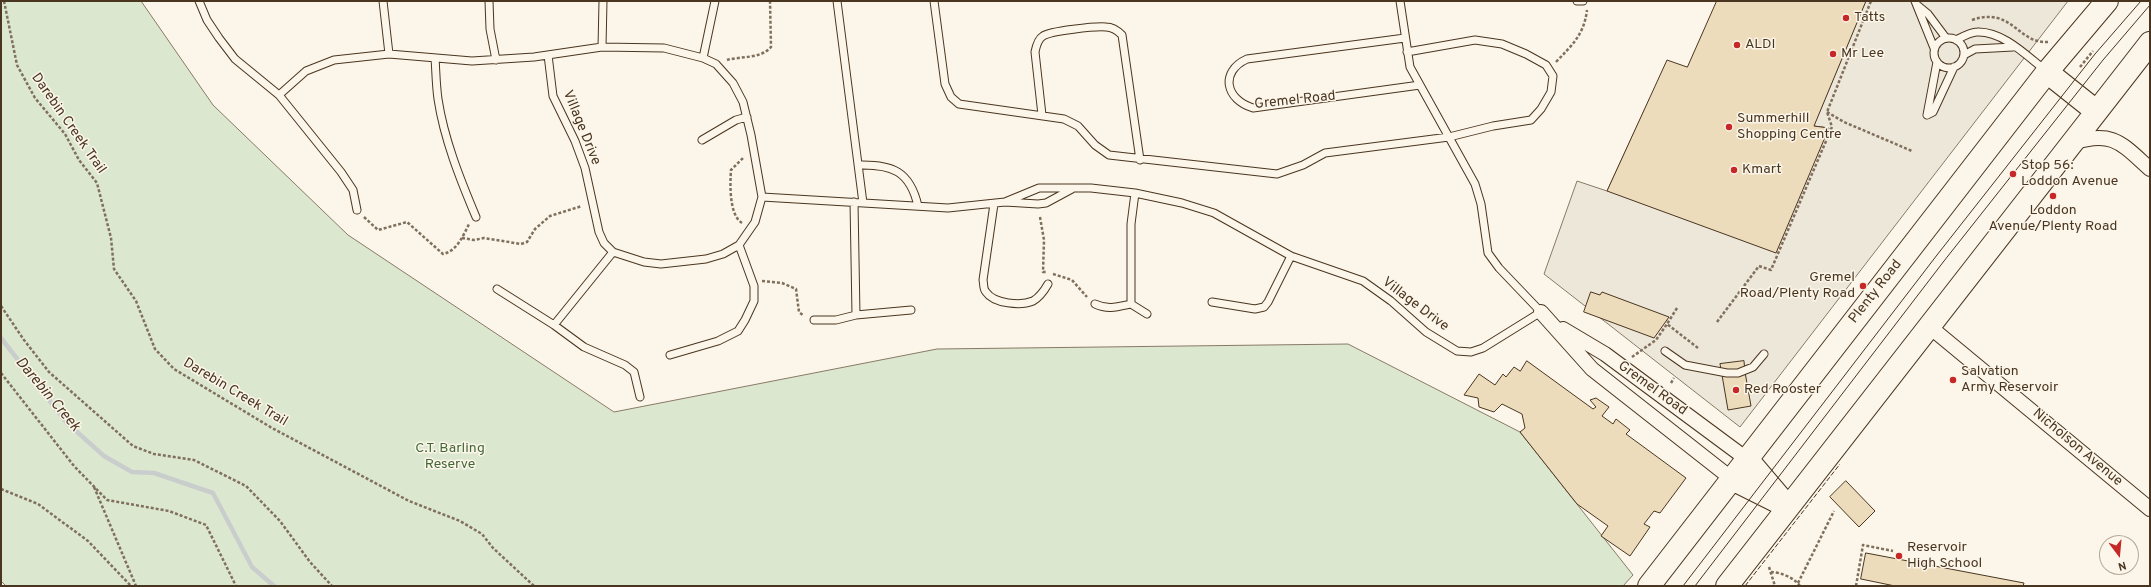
<!DOCTYPE html>
<style>
body{margin:0}
#map{position:relative;width:2151px;height:587px;overflow:hidden;background:#fbf6e9;font-family:Overpass,sans-serif}
canvas{display:block}
.frame{position:absolute;inset:0;border:2px solid #4a3520;pointer-events:none}
.north{position:absolute;left:2099px;top:535px;width:40px;height:40px;box-sizing:border-box;background:#fbf6e9;border:1px solid #b4a999;border-radius:50%;rotate:164deg;font-size:11px;font-weight:700;line-height:16px;text-align:center;color:#4a3520}
.north::after{content:'';display:block;margin:auto;width:14px;height:18px;background:#c62828;clip-path:polygon(50% 0,100% 100%,50% 72%,0 100%)}
</style>
<div id="map">
<canvas width="2151" height="587"></canvas>
<div class="frame"></div>
<div class="north">N</div>
</div>
<script>
const context = document.querySelector('canvas').getContext('2d');
context.lineJoin = 'round';
function fillPath(path, color) {
  context.fillStyle = color;
  context.fill(path, 'evenodd');
}
function stroke(path, color, width, dash) {
  context.strokeStyle = color;
  context.lineWidth = width;
  context.lineCap = dash ? 'butt' : 'round';
  context.setLineDash(dash || []);
  context.stroke(path);
}
function label(font, color, halo, rows, align = 'center') {
  context.font = font + ' Overpass,sans-serif';
  context.lineWidth = 3;
  context.setLineDash([]);
  context.textBaseline = 'middle';
  context.strokeStyle = halo;
  context.fillStyle = color;
  for (const [text, x, y, turn = 0] of rows) {
    context.save();
    context.translate(x, y);
    context.rotate((+turn || 0) * Math.PI / 180);
    context.textAlign = isNaN(turn) ? turn : align;
    if (halo) context.strokeText(text, 0, 0);
    context.fillText(text, 0, 0);
    context.restore();
  }
}
const green = new Path2D(`
 M1 1H141L213 105 348 235 614 412 937 349 1348 344 1520 432 1633 575 1623 586H6L1 581Z`);
fillPath(green, '#dce7d0');
stroke(green, '#887966', 1);
const parking = new Path2D(`
 M1866 1H2068L1740 427 1544 274 1577 181 1607 191 1650 98 1674 108 1828 128 1814 126Z`);
fillPath(parking, '#ede7d9');
stroke(parking, '#887966', 1);
stroke(new Path2D(`
 M1 338 67 423 104 456 132 472 154 473 213 493 252 567 274 586`), '#c9cecd', 4.5);
const building = new Path2D(`
 M1717 1H1866L1814 126 1829 128 1776 253 1607 191 1667 60 1687 67Z
 M1591 292 1600 295 1602 292 1669 317 1654 338 1584 312Z
 M1527 361 1593 409 1596 407 1590 400 1596 398 1609 407 1602 416 1613 424 1616 419 1630 430 1626 434 1686 478 1660 513 1654 511 1644 524 1650 527 1630 556 1601 536 1608 526 1577 504 1520 432 1525 428 1522 414 1502 404 1494 412 1479 407 1478 398 1464 395 1479 374 1495 385 1503 374 1506 377 1514 367 1520 371Z
 M1744 361 1745 372 1722 375 1720 364Z
 M1745 372 1751 406 1728 410 1722 375Z
 M1846 481 1875 511 1859 527 1830 497Z
 M1866 553 2024 583 2023 586H1895L1861 579Z`);
fillPath(building, '#ecdcbc');
stroke(building, '#4a3520', 1);
const service = new Path2D(`
 M199 1 207 20 219 38 235 59 279 95 341 172 353 190 357 210
 M383 1 389 54
 M489 1 490 29 496 60
 M837 1 863 203
 M934 1 945 84 951 97 959 104 1064 119 1078 126 1095 145 1109 155 1277 174 1303 165 1325 153 1449 137 1493 126 1531 120 1541 109 1551 92 1553 76 1546 65 1526 54 1502 44 1475 40 1407 52
 M1577 1H1583
 M1915 1 1934 48
 M1917 5 1928 14 1946 38
 M1934 53a15 15 0 1 1 30 0a15 15 0 1 1-30 0Z
 M1405 38 1247 59C1219 72 1226 100 1253 108L1420 85
 M1956 40C1962 37 1971 32 1977 32 2003 31 2027 56 2045 70
 M602 47 603 1
 M1964 55 1975 49 2013 47
 M435 58C436 72 436 85 438 99 444 139 460 179 476 217
 M703 58 715 1
 M279 95 306 71 334 60 389 54 472 61 534 57 602 47 664 48 703 58 716 64 733 83 743 102 751 135 762 197 755 222 739 245 723 254 706 259 661 264 644 262 613 252 604 243 599 232 585 168 575 141 553 96 548 55
 M1042 115 1035 52C1036 47 1038 39 1043 36 1050 31 1096 26 1106 27 1112 27 1118 31 1122 35L1140 160
 M1927 115 1933 112 1954 67
 M1927 115 1937 62
 M702 140 736 120 747 117
 M858 165C892 164 910 171 918 206
 M762 197 948 208 1005 202 1038 204 1046 203 1072 189
 M854 202 856 315
 M1005 202 1039 188H1091L1135 193 1182 203 1214 213 1291 256 1363 281 1391 301 1426 332 1457 351 1471 352 1483 348 1541 312 1499 268 1488 253 1481 204 1475 184 1410 67 1400 1
 M994 204 983 280C984 284 983 289 986 292 994 304 1021 306 1033 301 1040 297 1044 291 1048 284
 M497 289 554 325 584 347 625 365 634 372 640 397
 M1212 302 1255 309 1264 307 1268 302 1291 256
 M1095 304C1108 310 1117 307 1131 304L1147 314
 M1131 304V224L1135 193
 M814 320H836L856 315 911 310
 M554 325 613 252
 M1665 351 1685 365 1727 373H1738L1753 367 1764 354
 M670 355 718 341 738 331 745 320 754 301V286L739 245`);
const minor = new Path2D(`
 M2072 143C2113 130 2121 143 2150 169
 M1541 312 1592 369 1732 479
 M1930 327 2150 509
 M1563 329 1605 354 1748 460`);
const trunk = new Path2D(`
 M2047 72 2096 111
 M1748 460 1782 500
 M1732 479 1788 507
 M1649 586 2047 72 2107 1
 M1727 586 2150 43`);
stroke(service, '#4a3520', 9);
stroke(minor, '#4a3520', 16);
stroke(trunk, '#4a3520', 24);
stroke(new Path2D(`
 M4 1 17 65 35 98 65 134 79 160 97 183 111 238 114 269 136 301 155 349 174 369 272 428 409 501 460 521 482 534 493 548 534 586
 M1972 20C2012 6 2018 44 2048 42
 M727 60C741 56 761 59 771 47L770 1
 M1556 62C1572 45 1584 35 1587 10
 M2080 67 2093 51
 M1827 112 1844 122 1912 151
 M364 217 378 230 407 222 443 254C457 251 463 236 469 224
 M1040 217 1044 240 1043 272H1046
 M742 223C729 215 730 184 731 170L744 157
 M462 238 474 240 484 238 521 244 527 242 535 229 550 216 582 206
 M1053 274 1072 280 1087 297
 M762 281 782 283 796 289 799 312 804 316
 M1 306 24 340 49 372 133 446 154 454 194 460 246 486 280 521 310 562 332 586
 M1677 308 1667 324 1698 348
 M1717 322 1759 266 1771 270 1832 127 1827 112 1871 1
 M1632 357 1656 340 1667 324
 M1 373 74 466 107 500 169 511 206 525 236 586
 M1671 383 1674 378
 M94 487 136 586
 M1 489 38 504 88 541 131 586
 M1769 567 1775 586
 M1771 572C1780 572 1795 578 1800 586
 M1798 583 1834 511
 M1856 586 1863 545 1893 551`), '#7f6f5c', 2.5, [3, 2]);
stroke(service, '#fbf6e9', 7);
stroke(minor, '#fbf6e9', 14);
stroke(trunk, '#fbf6e9', 22);
stroke(new Path2D(`
 M1683 586 1937 255 2095 54 2141 1
 M1695 586 1944 261 2103 60 2150 5`), '#4a3520', 1);
stroke(new Path2D(`
 M1745 586 1840 464`), '#4a3520', 1, [5, 2]);
for (const [x, y, r, color] of [
 [1846,18,4,"#c62828"],
 [1737,45,4,"#c62828"],
 [1833,54,4,"#c62828"],
 [1729,127,4,"#c62828"],
 [1734,170,4,"#c62828"],
 [2013,174,4,"#c62828"],
 [2053,196,4,"#c62828"],
 [1863,286,4,"#c62828"],
 [1953,380,4,"#c62828"],
 [1736,390,4,"#c62828"],
 [1899,556,4,"#c62828"]
]) {
  const dot = new Path2D();
  dot.arc(x, y, r, 0, 2 * Math.PI);
  context.fillStyle = color;
  context.fill(dot);
  stroke(dot, '#fbf6e9', 1.5);
}
label('14px', '#4a3520', '#fbf6e9', [
 ["Tatts",1854,18],
 ["ALDI",1745,45],
 ["Mr Lee",1841,54],
 ["Summerhill",1737,119],
 ["Shopping Centre",1737,135],
 ["Stop 56:",2021,166],
 ["Loddon Avenue",2021,182],
 ["Kmart",1742,170],
 ["Loddon",2053,211,"center"],
 ["Avenue/Plenty Road",2053,227,"center"],
 ["Gremel",1855,278,"right"],
 ["Road/Plenty Road",1855,294,"right"],
 ["Salvation",1961,372],
 ["Army Reservoir",1961,388],
 ["Red Rooster",1744,390],
 ["Reservoir",1907,548],
 ["High School",1907,564]
], 'left');
label('14px', '#4a3520', '#fbf6e9', [
 ["Gremel Road",1295,101,-6],
 ["Darebin Creek Trail",68,124,55],
 ["Village Drive",581,128,68],
 ["Plenty Road",1876,292,-52],
 ["Village Drive",1415,305,37],
 ["Gremel Road",1652,389,36],
 ["Darebin Creek Trail",235,393,31],
 ["Nicholson Avenue",2077,448,40]
]);
label('14px', '#436837', '#fbf6e9', [
 ["C.T. Barling",450,449],
 ["Reserve",450,465]
]);
label('italic 15px', '#4a3520', '#fbf6e9', [
 ["Darebin Creek",47,395,50]
]);
</script>
